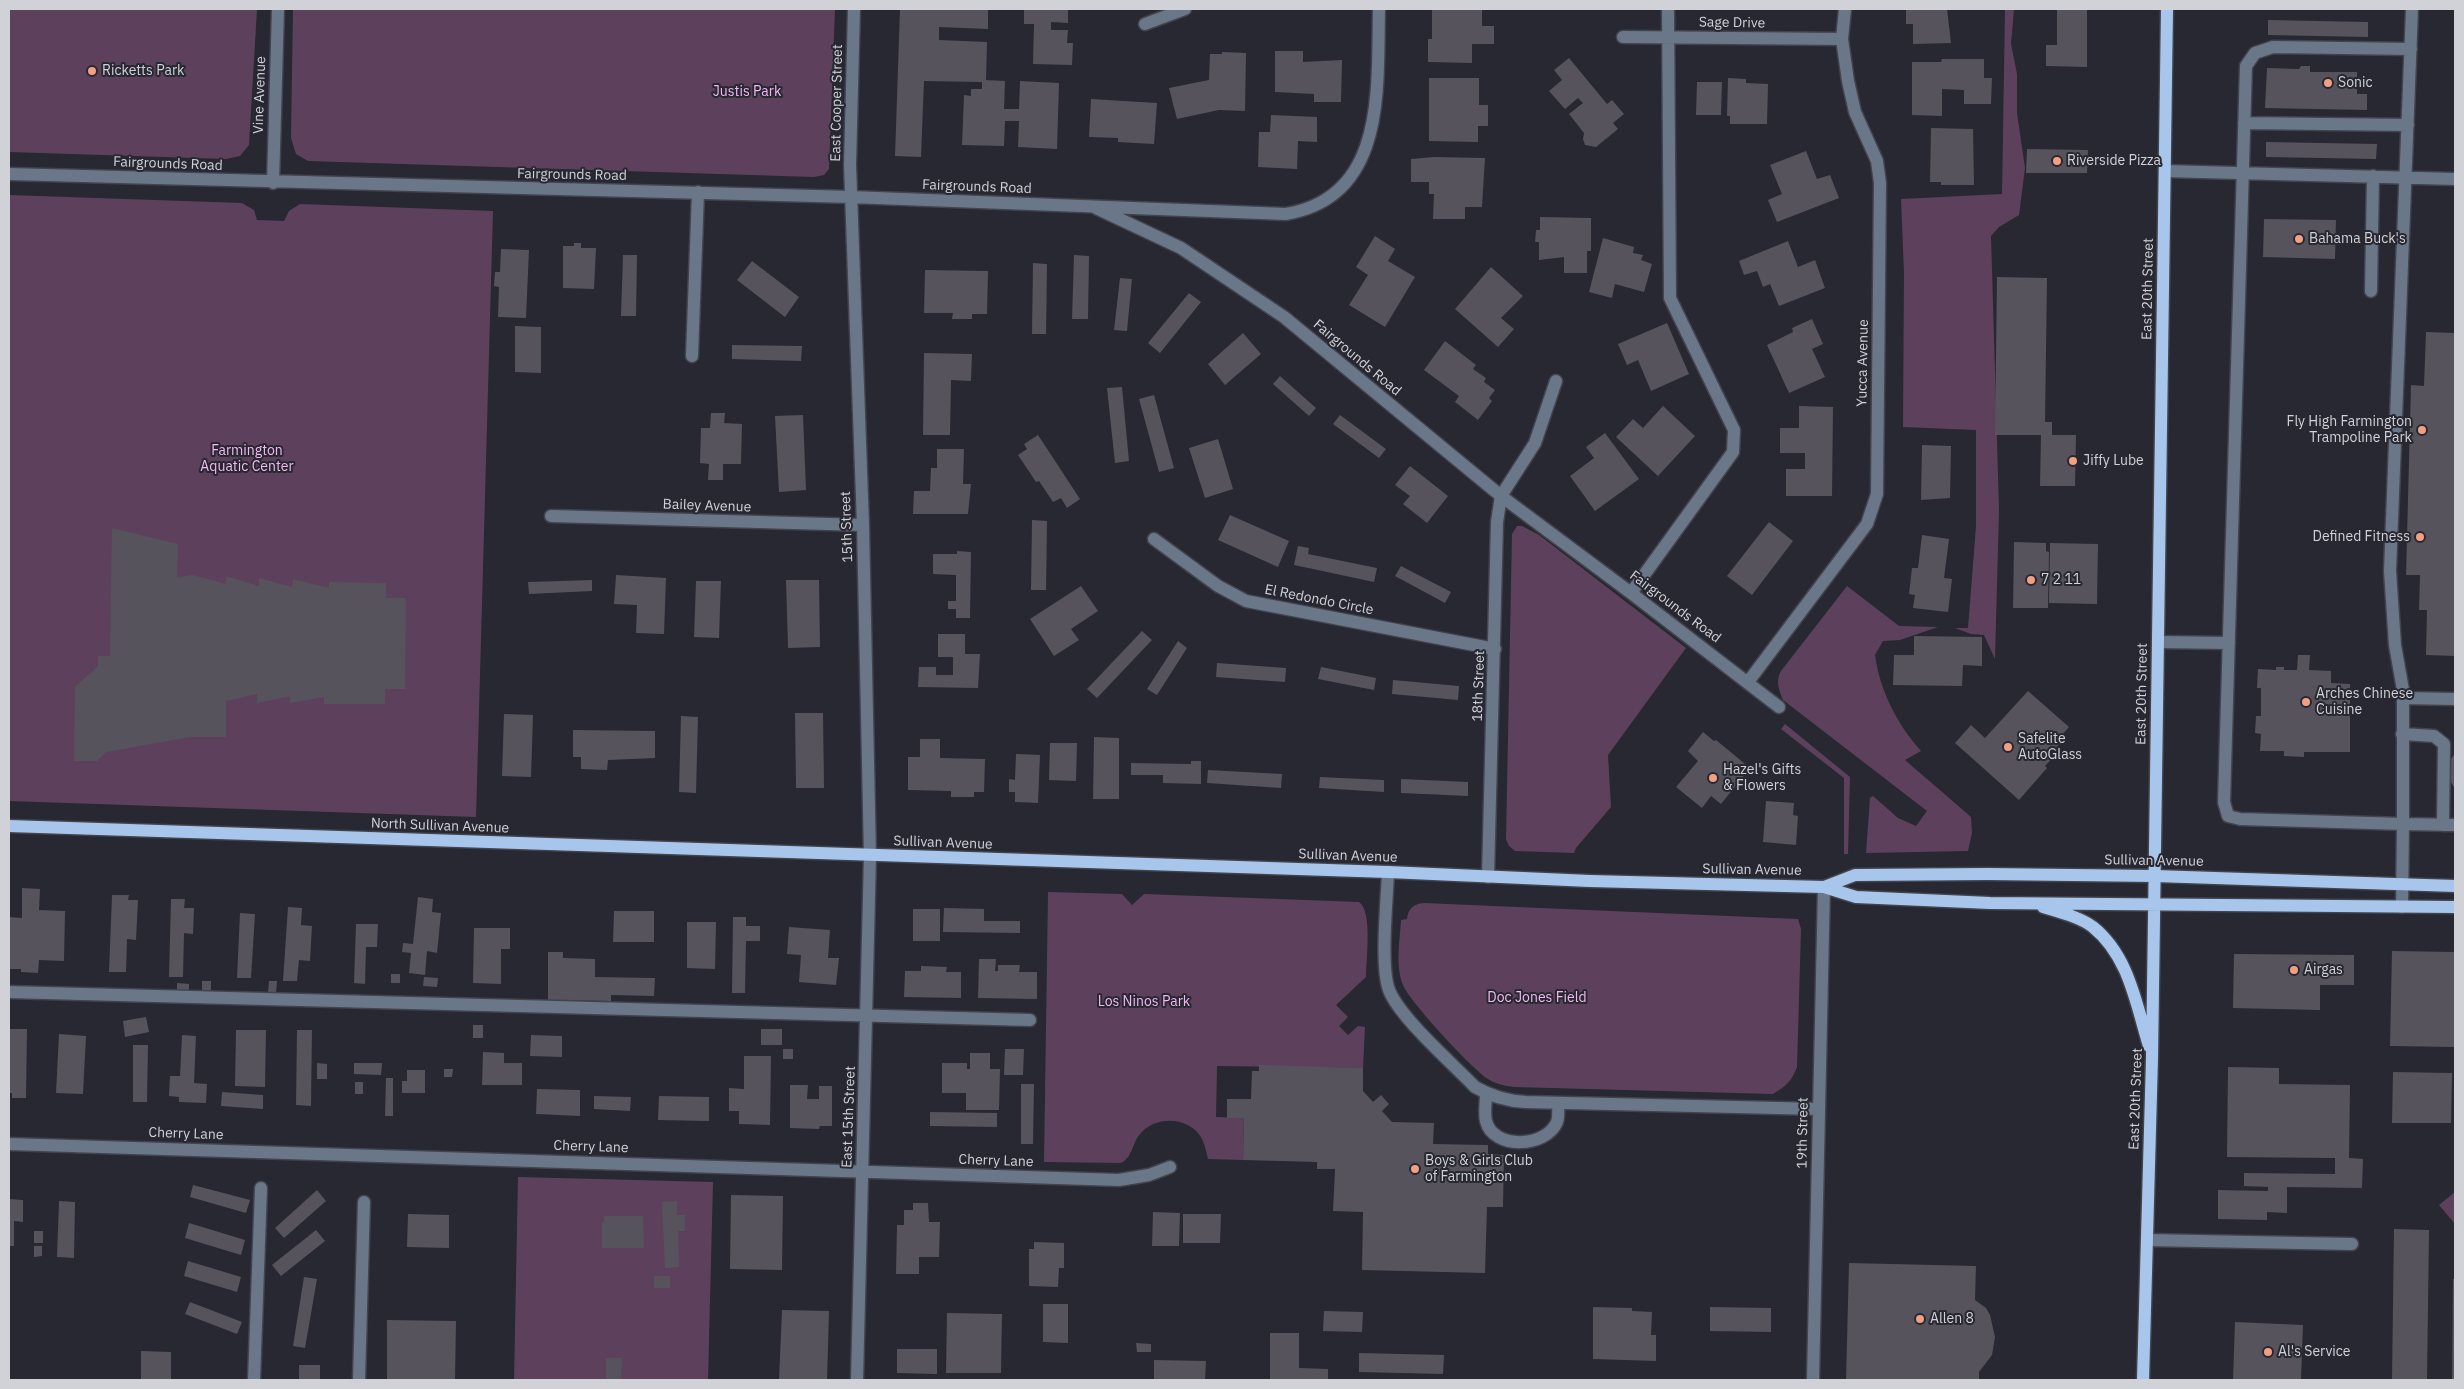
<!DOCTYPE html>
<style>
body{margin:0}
#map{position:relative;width:2464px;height:1389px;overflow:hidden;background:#272831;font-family:"IBM Plex Sans",sans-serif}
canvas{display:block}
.frame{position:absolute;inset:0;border:10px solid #d1d2d8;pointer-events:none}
</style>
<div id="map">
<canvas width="2464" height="1389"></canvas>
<div class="frame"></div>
</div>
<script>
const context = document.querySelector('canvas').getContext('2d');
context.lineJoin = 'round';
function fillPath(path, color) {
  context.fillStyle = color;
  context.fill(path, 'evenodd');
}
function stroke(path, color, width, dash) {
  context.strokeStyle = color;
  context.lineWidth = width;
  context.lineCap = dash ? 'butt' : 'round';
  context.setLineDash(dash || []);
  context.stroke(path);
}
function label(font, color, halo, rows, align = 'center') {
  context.font = font + ' "IBM Plex Sans",sans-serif';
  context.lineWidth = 4;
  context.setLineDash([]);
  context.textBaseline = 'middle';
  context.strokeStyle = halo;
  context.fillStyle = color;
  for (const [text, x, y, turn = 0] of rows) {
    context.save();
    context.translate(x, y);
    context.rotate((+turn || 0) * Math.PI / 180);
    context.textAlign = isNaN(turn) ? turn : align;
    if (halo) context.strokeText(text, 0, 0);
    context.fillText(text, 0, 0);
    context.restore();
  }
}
fillPath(new Path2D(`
 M9 9H257L249 145 240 156 226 159 9 152Z
 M293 9H835L829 169 824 175 814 177 308 161 296 154 291 138Z
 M2005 9H2014L2011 44 2017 74V113L2025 168 2019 215 1999 227 1991 236 1999 510 1995 659 1984 635 1971 634 1955 628H1968L1976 526V430L1903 427 1904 273 1901 199 2002 194Z
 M9 195 242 203 254 210 257 220 284 221 289 211 300 204 493 211 476 817 9 801Z
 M1517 526H1522L1539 535 1686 648 1608 755 1611 807 1576 848 1574 853 1515 851 1509 846 1506 839 1512 534Z
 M1847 586 1899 626 1938 627 1900 640 1883 641 1875 655C1880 691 1897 724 1921 751L1905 760 1971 817 1972 833 1968 851 1866 853 1870 798 1873 796 1898 818 1916 826 1927 811 1783 700C1779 690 1775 681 1781 671Z
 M1785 724 1850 777 1848 854H1844V778L1781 729Z
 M1048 892 1122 894 1132 905 1144 894 1359 902C1373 912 1366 960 1366 977L1336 1005 1348 1017 1339 1026 1348 1035 1358 1026 1365 1027 1363 1068 1217 1066 1216 1117 1244 1118 1243 1160 1208 1159C1206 1150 1204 1140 1198 1133 1183 1116 1154 1117 1140 1134 1132 1143 1133 1157 1121 1163L1044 1162Z
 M1424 903 1798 919 1801 929 1797 1067C1792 1081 1786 1086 1773 1094L1514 1087C1505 1086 1496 1084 1488 1079 1473 1070 1409 1001 1403 985 1395 965 1400 940 1401 920L1407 919C1408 909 1413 904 1424 903Z
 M518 1177 713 1182 708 1380H514Z
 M2455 1192V1224L2439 1205Z`), '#5d415c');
fillPath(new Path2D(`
 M900 9H988V29L939 27V40L987 42 986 80 1005 81 1004 109H1019L1020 81 1059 83 1057 149 1018 147 1019 121H1005L1004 146 962 145 964 95 971 96V89H982V82L924 81 921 157 895 156Z
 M1024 9H1068V23L1051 22V30H1068L1067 43H1073L1072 65 1033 64 1034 24H1024Z
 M1432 9H1482V26H1494V44H1472V63L1428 62V39H1432Z
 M1906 9H1947L1951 43 1913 44V24H1906Z
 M2057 9H2087V67L2046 66V45H2057Z
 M2268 20 2368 22V37L2268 35Z
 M1275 51H1303V62L1342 60 1341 102H1314V94L1275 92Z
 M1222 52 1246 53 1245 111 1219 110 1177 119 1169 88 1209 80 1210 54H1222Z
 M1569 58 1607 104 1612 100 1624 114 1613 123 1618 129 1596 147 1585 145 1583 139 1584 133 1569 114 1583 103 1578 98 1565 109 1549 91 1562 80 1554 70Z
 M1942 59H1984V78H1992L1991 104H1964V90L1942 89V116L1912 115V62H1941Z
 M2301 66H2310V72H2357V94H2367V110L2265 108 2267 68 2299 69Z
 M1429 78H1479V105H1488V126H1478V142L1429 141Z
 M1728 78 1746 79V83L1768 84 1767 124H1730V116H1727Z
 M1697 82H1722L1721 115H1696Z
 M1091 99 1157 103 1154 144 1118 142V138L1089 137Z
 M1271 115 1317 117V142L1298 141 1297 169 1258 167 1259 132H1270Z
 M1931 128 1973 129 1974 185H1941V182H1930Z
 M2266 142 2377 144 2376 159 2266 157Z
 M2027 149 2088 150 2087 173H2026Z
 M1806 151 1817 179 1830 175 1839 198 1777 222 1768 200 1782 194 1770 165Z
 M1434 157 1485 158 1482 207H1465V219H1433L1434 194H1429V182H1411V159Z
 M1540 217 1591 218V251H1587V273H1564V257L1539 260V242H1535L1536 230H1540Z
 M2264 219 2336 220 2335 259 2263 257Z
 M1375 236 1395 249 1388 261 1415 277 1385 327 1349 305 1368 275 1356 267Z
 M1603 238 1634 247 1633 253 1643 255 1641 260 1652 264 1644 292 1615 284 1612 298 1589 292Z
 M1788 241 1798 267 1815 260 1825 288 1779 306 1770 284 1763 287 1757 271 1744 275 1739 261Z
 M574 243H581V248H596L594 289 563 288V246H574Z
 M501 249 529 250 526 318 498 317 499 287 494 286 495 272H500Z
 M623 255H637L636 316H621Z
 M1074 255 1089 256 1088 319H1072Z
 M752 261 799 297 785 317 737 280Z
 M1033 263 1047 264 1046 334H1032Z
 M1491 267 1523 296 1501 318 1514 329 1498 347 1455 309Z
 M925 270 988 271 987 314H972V319H952L953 313H924Z
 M1997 277 2047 278 2045 422H2052V435H2076L2075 486H2040L2041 435H1995Z
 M1120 278 1132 279 1127 331 1114 330Z
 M1189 293 1201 302 1160 353 1148 343Z
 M1812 319 1823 344 1812 349 1825 377 1789 393 1767 345 1793 332 1792 328Z
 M1667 323 1689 374 1651 391 1638 360 1627 365 1618 344Z
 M515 326 541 327V373L515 372Z
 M2426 332 2455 333V656L2426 655 2427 610H2419L2420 575H2406L2411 385 2424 386Z
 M1243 333 1261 354 1225 385 1208 364Z
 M1445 341 1476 365 1473 369 1486 378 1484 382 1495 390 1489 398 1492 401 1478 420 1455 402 1459 396 1424 370Z
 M732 345 802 346 801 361 732 359Z
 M924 353 972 354 971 381 951 380 950 435H923Z
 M1280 376 1316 408 1309 416 1273 384Z
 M1122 387 1129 461 1115 463 1107 388Z
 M1154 395 1174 468 1159 472 1139 399Z
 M1663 406 1695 436 1658 476 1616 437 1633 419 1643 428Z
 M1799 406 1833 407 1832 496H1786V469H1805V453H1780V428H1799Z
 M711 413H725L724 423 742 424 741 464H723V480H708L709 464 700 463 701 428H710Z
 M803 415 806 490 779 492 775 416Z
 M1340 415 1386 449 1379 458 1333 424Z
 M1605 433 1639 479 1595 511 1570 476 1594 458 1586 447Z
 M1038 435 1080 499 1067 508 1061 498 1053 502 1039 481 1036 482 1018 455 1027 449 1024 444Z
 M1218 439 1233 489 1205 498 1189 448Z
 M1922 445 1951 446 1950 498 1921 500Z
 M937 449H964L963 484H971L968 514H913L914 491H930L931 468H937Z
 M1410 466 1448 496 1427 523 1403 504 1410 496 1395 485Z
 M1230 515 1289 541 1278 567 1218 540Z
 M1032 520 1047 521 1046 590H1031Z
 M1769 522 1793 541 1752 595 1727 576Z
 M112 528 178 544 177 577 193 575 226 584V576L259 586V578L292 587 293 579 329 588V582L386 583V598H406L405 689H385V704H324V697L290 703V696L257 703V694L226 701V737H190L106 752 97 761H74L75 687 98 666V656H110Z
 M1922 535 1949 539 1944 578 1952 579 1948 612 1913 608 1915 595 1909 594 1912 568H1918Z
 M2014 542 2046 543V551L2049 552 2048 608H2013Z
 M2050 543 2098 544 2097 604 2049 603Z
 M1298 546 1309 548 1308 554 1377 568 1374 582 1294 565Z
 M957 551 971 552 970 618H956V609H948V601H956V575L933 574V554H957Z
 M1401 566 1451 592 1445 603 1395 576Z
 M616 575 666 578 664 634 636 633 637 605 614 604Z
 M592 580V591L529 594 528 582Z
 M786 580H819L820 647 788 648Z
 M696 581H721L719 638 694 637Z
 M1081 586 1098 611 1071 629 1079 640 1054 656 1030 619Z
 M1142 631 1152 640 1097 698 1087 689Z
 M938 634H965V654H980L978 688 918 687 919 667H936V675H953V657H938Z
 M1914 636 1982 637V666L1963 665 1962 686 1893 685 1894 655H1914Z
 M1178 641 1187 648 1157 695 1147 689Z
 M2298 655H2310L2309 670 2331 671V683L2350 684V752H2304V757L2284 756V751H2260L2261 734 2255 733 2256 716H2261V688H2257L2258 669 2276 670V667H2284V670H2297Z
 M1217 663 1286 668 1285 682 1216 677Z
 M1321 667 1376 678 1374 690 1318 679Z
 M1393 680 1459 686 1458 700 1392 694Z
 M2028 691 2069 727 2061 736 2064 739 2053 751 2056 754 2045 766 2047 768 2019 800 1955 743 1971 725 1985 738Z
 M795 713H823L824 788H796Z
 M504 714 533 715 531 777 502 776Z
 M681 716 698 717 696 793 679 792Z
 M573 730 655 731V758L608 760 607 770 581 769V757H573Z
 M1703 732 1714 741 1716 740 1750 768 1721 804 1711 796 1702 808 1676 787 1698 761 1688 751Z
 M1094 737 1119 738V799H1093Z
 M920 739H940V758L985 759 984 792H974V797H951V791L908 790V757H920Z
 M1050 743H1077L1076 781 1049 780Z
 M2455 753V789L2449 779V762Z
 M1016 754 1040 755 1038 803 1015 802V792H1009V779L1015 780Z
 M1191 761H1201V784L1163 783V775H1131V763L1191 764Z
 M1208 770 1282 774 1281 788 1207 783Z
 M1320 777 1384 780V792L1319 788Z
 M1401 779 1468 782V796L1401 793Z
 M1766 801 1794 803 1793 815 1798 816 1796 845 1763 842Z
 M22 888 40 889 39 910 65 911 64 961 39 960 38 973 21 972V969H9V917L22 918Z
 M112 895H129L128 900H138L136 940 127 939 126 972H109Z
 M418 897 433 899 432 912 441 913 437 953 427 951 425 975 409 973 411 953 402 952 403 943 413 944Z
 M171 899H185L184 908H194L193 934 184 933 183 977H169Z
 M288 907 302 908 301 925 312 926 310 961 299 960 297 981H283Z
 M944 908 984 909V921H1020V933L943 932Z
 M913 909H940V941H913Z
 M614 911H654V942H613Z
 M240 913 255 914 251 978H237Z
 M733 917H746V926H760V941H746L745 993H732Z
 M687 922H716L715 969 687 968Z
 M356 924H378L377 947H366L365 984 354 983Z
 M789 927 830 930 828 958H839L836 985 799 982 801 955 787 954Z
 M474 928H510V949H501V984L473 983Z
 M2392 951 2455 952V1047L2390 1046Z
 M548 952H563V958L595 959V977L655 978 654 996 611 995V1001L548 1000Z
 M2234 954 2354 955V985H2320V1010L2233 1008Z
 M979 959H996L995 971H998V965H1020L1019 972H1037V999L978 998Z
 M921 966 947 967 946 972H961V998L904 997 905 971H921Z
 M391 974H400V983H391Z
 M424 977 438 978 437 987 423 986Z
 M202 981H211V991H202Z
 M269 981H277L276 993 268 992Z
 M177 983 189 984V990H177Z
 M146 1017 149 1032 125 1037 123 1021Z
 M473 1025H483V1038H473Z
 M9 1029H27L26 1098H12V1093H9Z
 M761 1029H782V1045H761Z
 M236 1030H266L265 1087 235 1086Z
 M297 1030H312L311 1106 296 1105Z
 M59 1034 86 1036 83 1094 56 1093Z
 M182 1035 196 1036 194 1083 207 1084 206 1103 179 1102V1097L169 1096 170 1076H180Z
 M531 1035 562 1036V1057L530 1056Z
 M133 1045H148L147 1102H133Z
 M783 1049H793V1059H783Z
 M1005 1049H1024L1023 1075H1004Z
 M483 1052 504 1053V1063H522V1085H482Z
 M970 1053H990V1069H1000L999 1110H966V1093H942V1063H967V1069H970Z
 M744 1056H771L770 1125 739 1124V1111H729V1088L744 1089Z
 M317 1063 327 1064V1079H317Z
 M354 1063H382L381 1075 354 1074Z
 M1259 1065 1363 1068V1091L1373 1102 1381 1095 1389 1104 1382 1111 1392 1122 1434 1123 1433 1144 1488 1145V1154L1504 1155 1503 1207H1487L1485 1273 1362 1270 1363 1212 1333 1211 1335 1169H1317V1162L1243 1160 1244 1118H1227V1099H1251L1252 1071H1259Z
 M2228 1067 2279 1068V1084L2350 1085 2349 1158 2363 1159 2362 1188 2287 1187V1213L2267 1212V1220L2218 1219V1190L2268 1191V1187L2244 1186V1173L2335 1174V1158L2227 1157Z
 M444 1069H453L452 1077H444Z
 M407 1070H425V1093H402V1081H407Z
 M2393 1072 2452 1073 2451 1123H2392Z
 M386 1078H393V1116H385Z
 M355 1082H363V1094H355Z
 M1021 1084H1034L1033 1144H1021Z
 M790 1085H808L807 1099H819V1086H832V1126H820L819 1129 790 1128Z
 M537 1089 580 1090V1116L536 1114Z
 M222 1092 263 1095V1109L221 1106Z
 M594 1096 631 1097 630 1111 594 1109Z
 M659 1096 709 1097V1121L658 1120Z
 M930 1112 997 1113V1127L930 1126Z
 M193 1185 250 1200 246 1213 190 1197Z
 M317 1190 326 1201 284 1238 275 1228Z
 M731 1195 783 1196 782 1270 730 1269Z
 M9 1199 23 1200V1222L14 1221V1246H9Z
 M59 1201 75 1202 74 1258 57 1257Z
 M677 1201V1215H685V1231H678L679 1267 665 1268 662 1202Z
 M913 1203H928L929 1222H940L939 1257H919V1274H896L897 1225H904V1210H913Z
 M1153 1212 1180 1213 1179 1246H1152Z
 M408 1214 449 1215V1248L407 1247Z
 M1183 1214H1221L1220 1243H1183Z
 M604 1216H643L644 1248H602V1222H604Z
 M189 1223 245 1240 241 1255 185 1238Z
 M2394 1229 2429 1230 2427 1379H2392Z
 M316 1230 325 1241 281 1276 272 1265Z
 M34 1231H43V1243H34Z
 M1034 1242 1064 1243V1268H1059L1058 1287 1029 1286V1249H1034Z
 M34 1246H42V1256L34 1257Z
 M188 1261 241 1277 237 1292 184 1276Z
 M1849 1263 1976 1266 1975 1300 1986 1308 1990 1315 1995 1337 1992 1355 1979 1372V1380H1846Z
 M654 1276H670V1288H654Z
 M304 1277 317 1279 305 1348 293 1346Z
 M2453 1279H2455V1380H2452Z
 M190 1302 242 1322 237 1334 185 1314Z
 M1043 1304H1068V1343L1043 1342Z
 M1593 1307 1632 1308V1311L1652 1312 1651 1335H1656V1361L1593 1359Z
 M1710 1307 1771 1308V1332L1710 1331Z
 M782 1310 829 1311 827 1380H779Z
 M1324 1311 1363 1312 1362 1332 1323 1331Z
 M947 1313 1002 1314 1001 1373H946Z
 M387 1320 456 1321 455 1380H387Z
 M2235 1322 2303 1325 2301 1380H2233Z
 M1270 1333H1299V1368L1328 1369V1380H1270Z
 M1136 1343 1151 1344V1352H1137Z
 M897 1349H937V1374L897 1373Z
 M141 1351 171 1352V1380H141Z
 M1359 1353 1444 1355 1443 1374 1359 1372Z
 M606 1358H622L621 1380H606Z
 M1154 1360 1206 1361 1205 1380H1154Z
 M299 1365H320V1380H299Z`), '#57535d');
const minor = new Path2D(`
 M854 9 850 165 863 525 870 856 857 1380
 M2412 9 2390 571 2395 645 2403 690V824L2455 825
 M1145 24 1185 9
 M1623 37 1842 39
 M2244 123 2408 125
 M2165 171 2455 179
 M9 174 851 197 1286 214C1387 197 1377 88 1379 9
 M273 183 278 9
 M1096 208 1181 248 1284 317 1501 496 1631 593 1779 707
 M2371 291 2373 176
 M692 356 698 192
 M551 516 863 525
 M1154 539 1218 586 1246 601 1495 649
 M1631 593 1733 452 1734 430 1670 298 1668 9
 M2158 642 2229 643
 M1748 682 1867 524 1877 494 1880 183 1877 161 1855 112 1848 81 1842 39 1845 9
 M2403 698 2455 699
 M2402 734 2434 736 2444 744 2443 825
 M1388 872C1387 901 1380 965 1389 990 1400 1018 1452 1063 1475 1087 1492 1097 1507 1101 1526 1102L1819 1109
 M1488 877 1497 522 1501 496 1535 443 1556 381
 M2402 907 2403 824 2240 819 2228 816 2224 802 2246 66 2255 53 2273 47 2411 49
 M9 992 1030 1020
 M1486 1094C1486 1102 1484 1113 1486 1121 1493 1150 1546 1148 1557 1122 1559 1117 1558 1109 1558 1103
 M9 1144 1119 1180 1149 1175 1170 1167
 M2147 1240 2352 1244
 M254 1380 261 1188
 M359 1380 364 1202
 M1813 1380 1824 887`);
const major = new Path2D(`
 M9 826 1388 872 1590 881 1824 887 1856 897 1990 903 2455 907
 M1824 887 1855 875 1988 874 2155 876 2455 886
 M2043 907C2059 912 2080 917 2093 927 2129 956 2136 1004 2149 1046
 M2143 1380 2152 1058 2167 9`);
stroke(minor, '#42434c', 15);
stroke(major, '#42434c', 15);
stroke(minor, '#697789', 12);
stroke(major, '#a8c6ec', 12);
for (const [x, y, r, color] of [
 [92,71,5,"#f3a082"],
 [2328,83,5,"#f3a082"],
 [2057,161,5,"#f3a082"],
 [2299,239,5,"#f3a082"],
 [2422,430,5,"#f3a082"],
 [2073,461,5,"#f3a082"],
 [2420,537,5,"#f3a082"],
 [2031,580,5,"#f3a082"],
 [2306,702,5,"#f3a082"],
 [2008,747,5,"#f3a082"],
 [1713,778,5,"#f3a082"],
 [2294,970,5,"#f3a082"],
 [1415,1169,5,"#f3a082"],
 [1920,1319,5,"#f3a082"],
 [2268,1352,5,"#f3a082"]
]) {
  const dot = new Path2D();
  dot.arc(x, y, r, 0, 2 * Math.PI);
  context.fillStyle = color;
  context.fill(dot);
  stroke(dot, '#272831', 2);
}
label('14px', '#d1d2d8', '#272831', [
 ["Sage Drive",1732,23,1],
 ["Vine Avenue",260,95,-88],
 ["East Cooper Street",837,103,-89],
 ["Fairgrounds Road",168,164,2],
 ["Fairgrounds Road",572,175,1],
 ["Fairgrounds Road",977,187,2],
 ["East 20th Street",2148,289,-89],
 ["Fairgrounds Road",1357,358,40],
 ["Yucca Avenue",1863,363,-89],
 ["Bailey Avenue",707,506,2],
 ["15th Street",847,527,-92],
 ["El Redondo Circle",1319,600,11],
 ["Fairgrounds Road",1675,607,37],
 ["18th Street",1479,686,-88],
 ["East 20th Street",2142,694,-89],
 ["North Sullivan Avenue",440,826,2],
 ["Sullivan Avenue",943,843,2],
 ["Sullivan Avenue",1348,856,2],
 ["Sullivan Avenue",2154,861,1],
 ["Sullivan Avenue",1752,870,1],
 ["East 20th Street",2136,1099,-88],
 ["East 15th Street",849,1117,-88],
 ["19th Street",1803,1133,-89],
 ["Cherry Lane",186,1134,2],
 ["Cherry Lane",591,1147,2],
 ["Cherry Lane",996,1161,2]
]);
label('14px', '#d1d2d8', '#272831', [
 ["Ricketts Park",102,71],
 ["Sonic",2338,83],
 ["Riverside Pizza",2067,161],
 ["Bahama Buck's",2309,239],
 ["Fly High Farmington",2412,422,"right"],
 ["Trampoline Park",2412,438,"right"],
 ["Jiffy Lube",2083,461],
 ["Defined Fitness",2410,537,"right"],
 ["7 2 11",2041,580],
 ["Arches Chinese",2316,694],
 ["Cuisine",2316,710],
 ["Safelite",2018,739],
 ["AutoGlass",2018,755],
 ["Hazel's Gifts",1723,770],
 ["& Flowers",1723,786],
 ["Airgas",2304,970],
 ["Boys & Girls Club",1425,1161],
 ["of Farmington",1425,1177],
 ["Allen 8",1930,1319],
 ["Al's Service",2278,1352]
], 'left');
label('14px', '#f5b8f3', '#272831', [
 ["Justis Park",747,92],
 ["Farmington",247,451],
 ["Aquatic Center",247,467],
 ["Doc Jones Field",1537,998],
 ["Los Ninos Park",1144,1002]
]);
</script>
